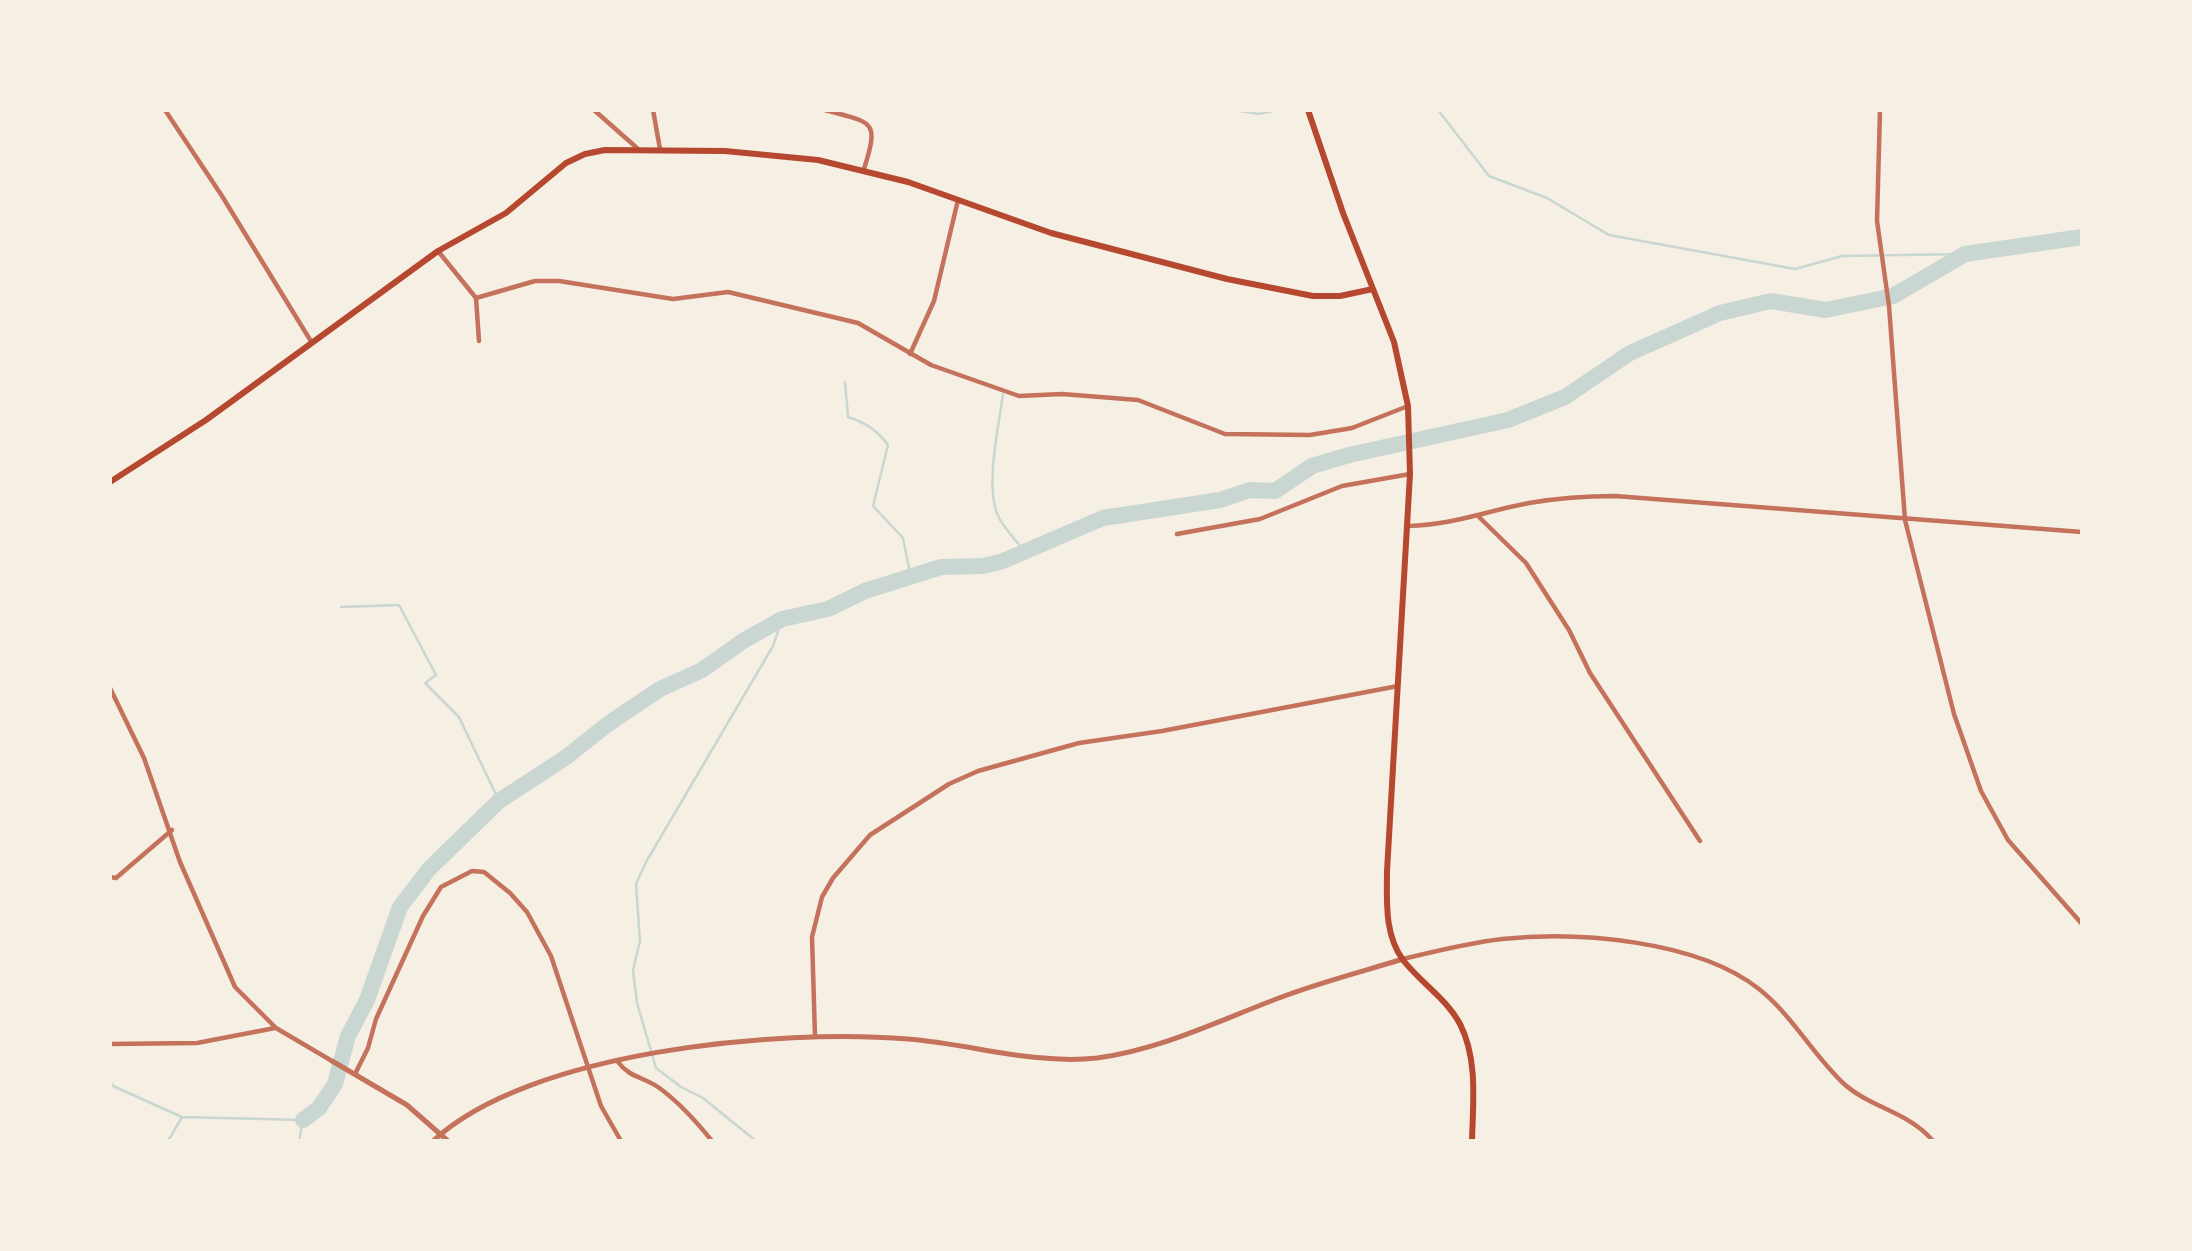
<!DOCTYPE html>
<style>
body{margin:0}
#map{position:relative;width:2192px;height:1251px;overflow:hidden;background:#f6efe4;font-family:"Times New Roman",serif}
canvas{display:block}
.frame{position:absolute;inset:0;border:112px solid #f6efe4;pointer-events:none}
</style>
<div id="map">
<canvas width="2192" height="1251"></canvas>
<div class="frame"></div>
</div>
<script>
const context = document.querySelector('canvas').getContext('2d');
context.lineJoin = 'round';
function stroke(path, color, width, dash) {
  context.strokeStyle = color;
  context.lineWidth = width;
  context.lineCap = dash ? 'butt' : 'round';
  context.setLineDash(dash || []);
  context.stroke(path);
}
stroke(new Path2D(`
 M1233 110 1259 114 1277 110
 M1438 110 1489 176 1547 198 1609 235 1795 269 1842 256 1965 254
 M845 382 848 417C866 423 877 430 888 445L873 506 903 538 911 578
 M1003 394C999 425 984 489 999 518 1006 531 1016 540 1025 552
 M341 607 399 605 436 675 425 683 459 717 499 801
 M110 1081 113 1086 182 1117 303 1120 299 1141
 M168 1141 182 1117
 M756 1141 703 1098 681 1087 656 1068 637 1003 633 970 640 941 636 884 646 862 773 646 782 619`), '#c9d6d2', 2.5);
stroke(new Path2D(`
 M303 1120 319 1108 335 1084 348 1036 367 1000 400 907 429 869 499 801 565 758 608 724 660 689 702 670 743 641 782 619 828 609 865 591 941 567 983 566 1003 561 1103 518 1220 500 1250 490 1275 491 1312 466 1349 455 1508 420 1565 397 1630 353 1720 313 1771 301 1826 310 1893 296 1965 254 2082 237`), '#c9d6d2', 16);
stroke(new Path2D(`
 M165 110 222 196 312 343
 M594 110 637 148
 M653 110 660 149
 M825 110C872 123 880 119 864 169
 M1880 110 1877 221 1889 306 1905 520 1954 714 1981 791 2008 840 2082 924
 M438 251 476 298 535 281H559L673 299 728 292 858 323 931 365 1019 396 1062 394 1138 400 1225 434 1310 435 1352 428 1408 406
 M476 298 479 341
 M910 354 934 301 958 200
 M1479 517 1526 563 1569 630 1590 673 1700 841
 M1408 526C1453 525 1486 511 1529 503 1558 498 1586 496 1615 496L2082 532
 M1177 534 1260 519 1342 486 1410 474
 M110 688 144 758 180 862 235 987 276 1028 332 1061
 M110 877 116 878 172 830
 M1403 959C1436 951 1468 943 1502 939 1577 931 1697 940 1759 989 1792 1015 1813 1055 1844 1084 1871 1108 1909 1112 1933 1141
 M815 1036 812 937 822 897 833 878 870 835 949 784 978 771 1079 743 1162 731 1398 686
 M110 1044 197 1043 275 1028
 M618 1062C629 1077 643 1077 658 1087 679 1102 696 1121 712 1141
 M355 1074 368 1048 376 1019 423 916 441 887 472 871 484 872 510 893 527 912 551 956 601 1106 621 1141`), '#c5725c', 4.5);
stroke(new Path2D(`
 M332 1061 407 1105 448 1141
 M433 1141C529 1051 780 1028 908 1039 971 1044 1034 1065 1097 1058 1164 1049 1224 1018 1287 995 1325 981 1364 971 1403 959`), '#c5725c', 5);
stroke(new Path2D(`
 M1308 110 1343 213 1394 342 1408 406 1410 474 1387 871C1387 901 1384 934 1403 960 1421 983 1446 998 1460 1024 1478 1059 1473 1103 1472 1141
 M110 482 206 420 438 251 506 213 566 163 585 154 605 150 725 151 818 160 908 182 1051 233 1227 279 1313 296H1340L1373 289`), '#b5482f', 6);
</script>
